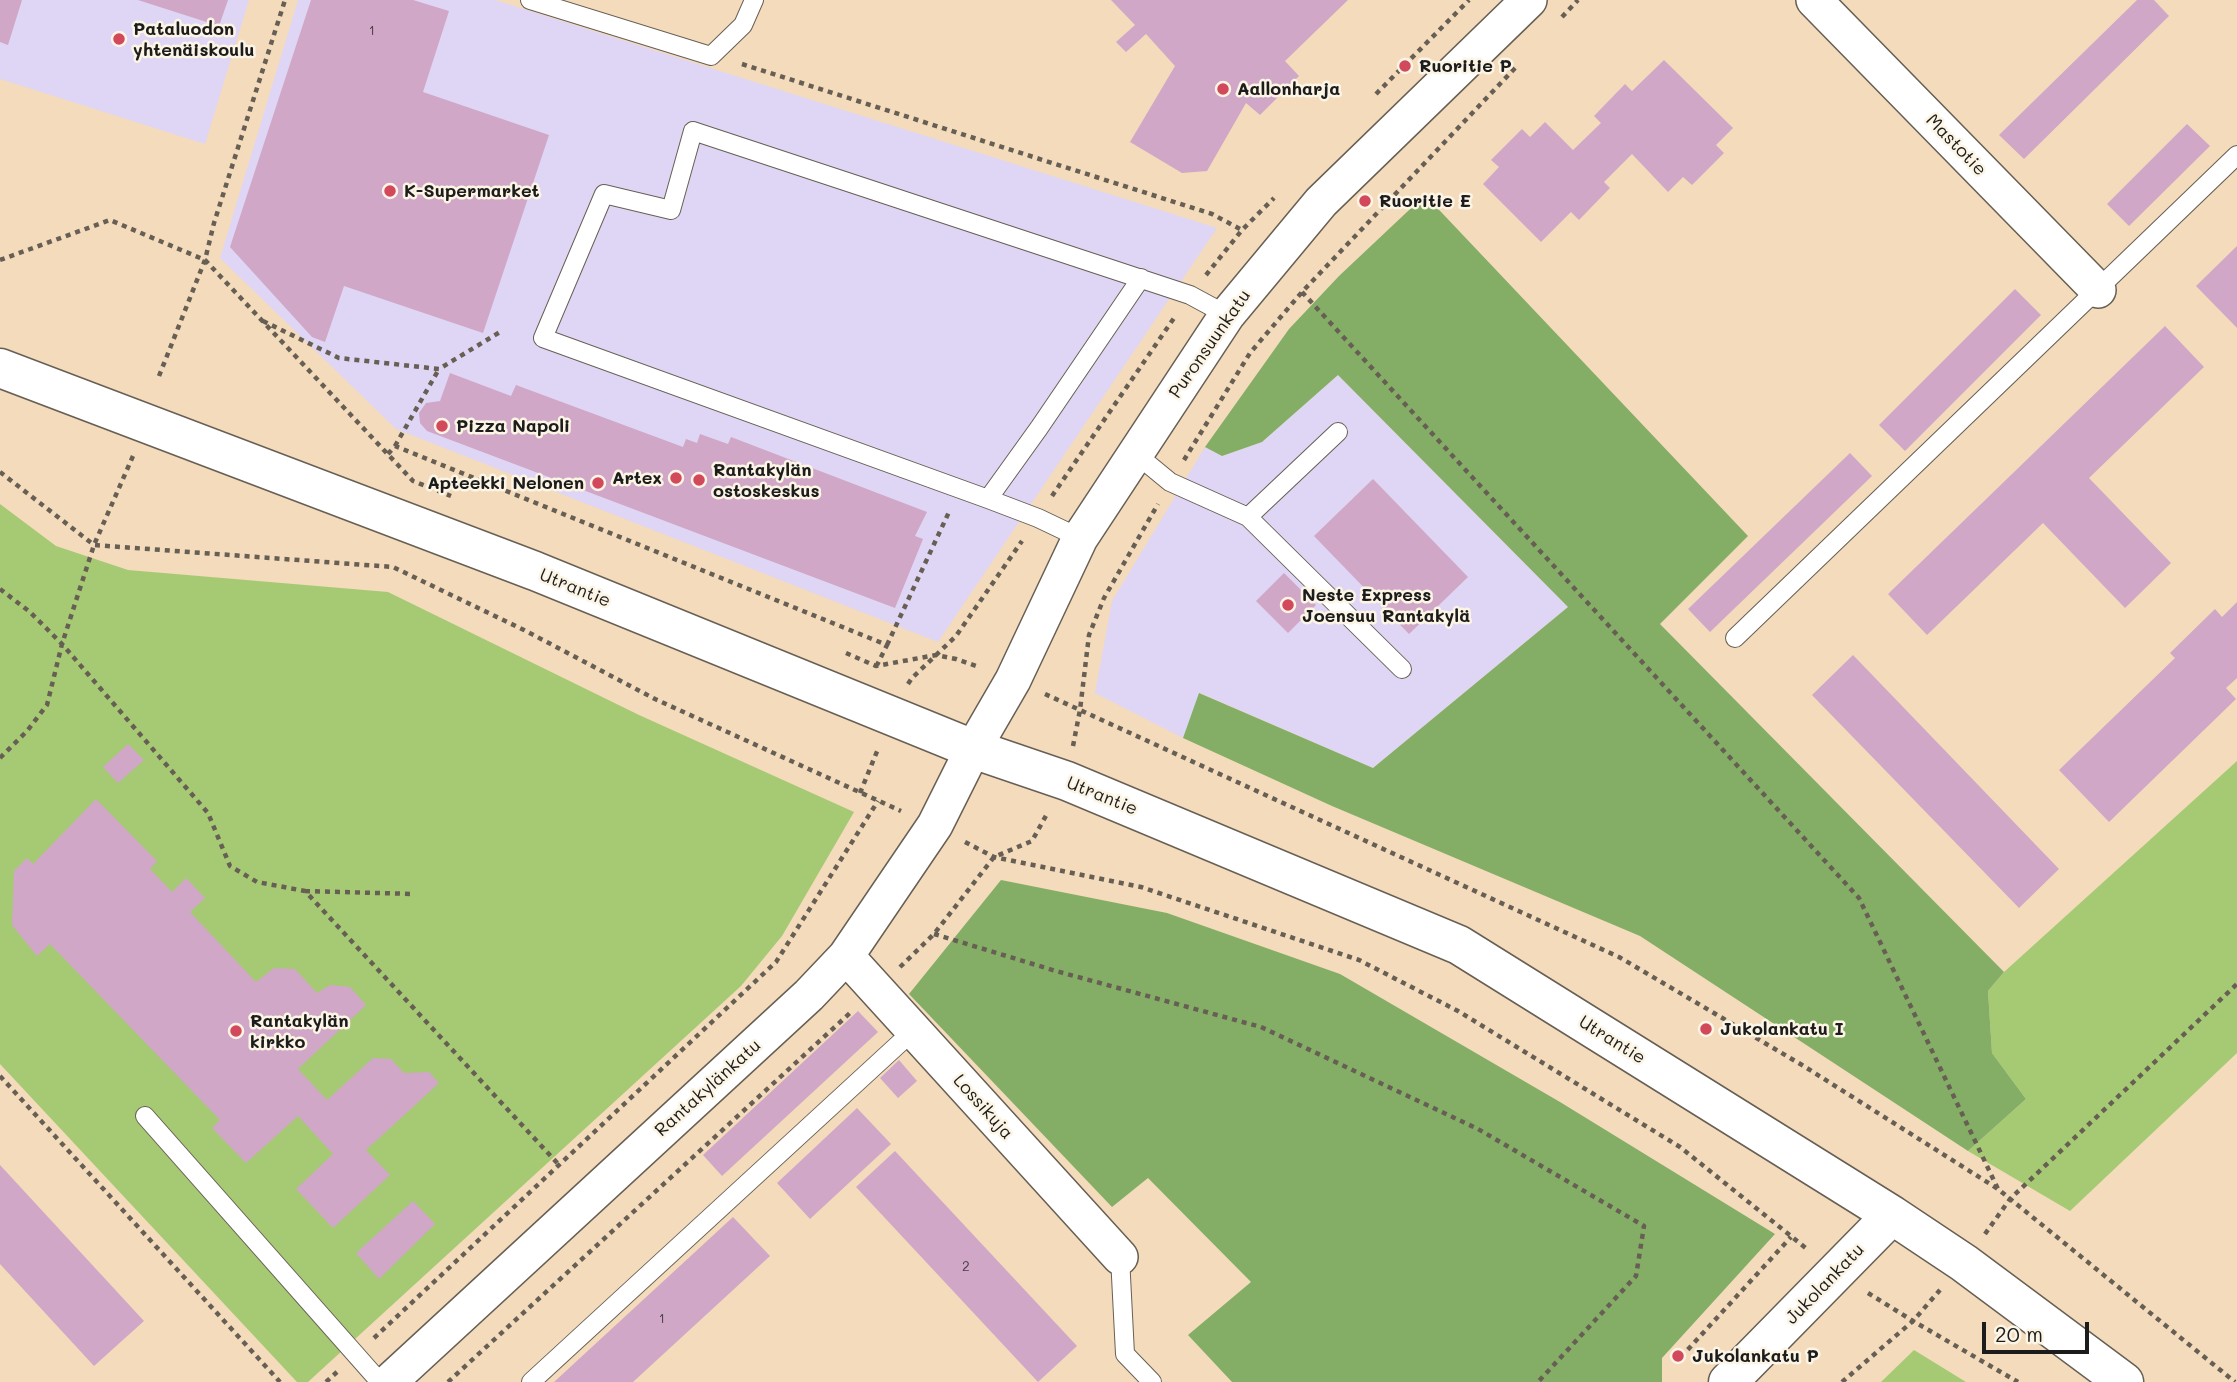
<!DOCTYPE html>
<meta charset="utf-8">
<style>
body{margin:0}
#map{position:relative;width:2237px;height:1382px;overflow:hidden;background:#f3dbbc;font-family:Mali,sans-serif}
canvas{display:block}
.scale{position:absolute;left:1982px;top:1322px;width:107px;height:32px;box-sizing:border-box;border:4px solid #1c1c1c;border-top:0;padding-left:9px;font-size:21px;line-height:24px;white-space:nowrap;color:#1c1c1c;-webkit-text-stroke:5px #fcf5e5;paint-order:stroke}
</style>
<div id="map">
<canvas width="2237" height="1382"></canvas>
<div class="scale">20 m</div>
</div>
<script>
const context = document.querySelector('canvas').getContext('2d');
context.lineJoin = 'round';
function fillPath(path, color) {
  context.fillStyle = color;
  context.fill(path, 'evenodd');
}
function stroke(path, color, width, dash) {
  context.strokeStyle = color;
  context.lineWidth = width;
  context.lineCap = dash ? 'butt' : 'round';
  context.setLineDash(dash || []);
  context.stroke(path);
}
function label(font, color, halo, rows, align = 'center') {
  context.font = font + ' Mali,sans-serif';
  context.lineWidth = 5;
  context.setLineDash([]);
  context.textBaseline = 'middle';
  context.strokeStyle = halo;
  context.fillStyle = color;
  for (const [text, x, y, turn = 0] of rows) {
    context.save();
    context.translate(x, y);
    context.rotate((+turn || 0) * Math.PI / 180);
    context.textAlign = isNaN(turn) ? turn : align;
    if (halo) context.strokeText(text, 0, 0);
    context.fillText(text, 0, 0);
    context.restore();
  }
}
fillPath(new Path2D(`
 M0 0H249L205 144 0 79Z
 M298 0H495L1217 228 938 642 396 429 220 258Z
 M1338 375 1568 607 1373 768 1200 693 1183 738 1095 693 1112 601 1205 447 1222 456 1262 442Z`), '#dfd5f5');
fillPath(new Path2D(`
 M0 504 56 546 128 570 388 592 639 715 854 812 782 936 741 986 308 1382H297L0 1064Z
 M2237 761V1053L2070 1211 1968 1151 2026 1099 1992 1053 1988 991 2004 972Z
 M1914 1350 1966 1382H1881Z`), '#a6ca73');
fillPath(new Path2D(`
 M1425 195 1748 536 1660 624 2004 972 1988 991 1992 1053 2026 1099 1968 1151 1640 936 1332 806 1183 738 1199 693 1373 768 1568 607 1338 375 1262 442 1222 456 1205 447 1289 329 1339 276Z
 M1001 880 1167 913 1340 974 1560 1102 1775 1234 1662 1358V1382H1232L1188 1335 1251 1282 1148 1178 1112 1207 909 994Z`), '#84ae65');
fillPath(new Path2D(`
 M0 0H22L8 45 0 42Z
 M138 0H228L219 26Z
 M311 0H413L449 11 423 92 549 135 483 333 344 286 325 342 312 337 230 247Z
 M1111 0H1348L1285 61 1299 76 1260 115 1246 103 1207 171 1182 173 1130 142 1175 66 1146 34 1126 52 1116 42 1135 25Z
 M2137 0H2154L2169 16 2024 159 1999 135Z
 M1664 60 1733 128 1716 145 1724 153 1692 185 1683 177 1668 192 1632 154 1604 182 1610 188 1579 220 1571 212 1541 242 1483 184 1499 167 1491 160 1522 129 1530 137 1545 122 1573 150 1601 123 1594 116 1625 84 1632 91Z
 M2187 124 2210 146 2129 226 2107 204Z
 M2237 246V328L2196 286Z
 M2015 289 2041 315 1905 451 1879 425Z
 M2165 326 2204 367 2089 478 2171 563 2125 608 2043 523 1927 635 1888 594Z
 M450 373 511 396 516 385 683 447 686 439 697 443 700 434 728 444 731 437 927 512 915 536 923 539 895 608 427 431 420 423 419 413 426 403 440 401Z
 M1850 453 1872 476 1710 632 1688 609Z
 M1373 479 1468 577 1409 634 1314 536Z
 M1284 573 1316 605 1288 633 1256 601Z
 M2237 602V678L2226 688 2236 699 2109 822 2059 770 2175 658 2170 653 2215 609 2222 617Z
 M1853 655 2059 869 2019 908 1812 695Z
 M128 744 144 760 118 783 103 767Z
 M96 799 157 861 150 869 172 892 186 878 205 898 190 912 256 982 274 968 295 969 317 993 330 985 350 987 366 1005 298 1069 327 1100 373 1058 391 1059 404 1073 429 1072 439 1083 366 1150 390 1175 333 1228 296 1189 333 1154 298 1116 246 1163 212 1128 220 1120 50 944 37 956 12 925 14 871 27 858 33 864Z
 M858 1011 878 1032 722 1176 703 1155Z
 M899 1060 917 1081 898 1098 880 1078Z
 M857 1108 891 1144 810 1219 777 1183Z
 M895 1151 1077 1346 1038 1382 856 1187Z
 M0 1165 144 1321 94 1366 0 1264Z
 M413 1201 435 1224 379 1279 356 1253Z
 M733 1217 770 1256 633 1382H554Z`), '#d0a7c7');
const lane = new Path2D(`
 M530 0 711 56 743 25 754 0
 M1136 454 1170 482 1248 517 1402 669
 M988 499 1039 428 1141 278
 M1248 517 1338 432
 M1080 538 1038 518 988 499 543 338 604 194 671 210 693 131 1190 295 1227 315
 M1735 638 2237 155
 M145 1116 380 1382
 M1120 1257 1125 1354 1152 1382
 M531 1382 914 1030`);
const street = new Path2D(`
 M1814 0 2098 290
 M846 956 1120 1257
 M389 1382 809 995 846 956 935 825 973 749 1013 680 1080 538 1227 315 1321 202 1529 0`);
const secondary = new Path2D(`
 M0 368 535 571 973 749 1067 781 1459 945 1892 1215 1964 1263 2124 1382
 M1728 1382 1892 1215`);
stroke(lane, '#675f54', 20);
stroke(street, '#675f54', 38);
stroke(secondary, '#675f54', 41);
stroke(new Path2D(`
 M1562 17 1578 0
 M742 64 1212 214 1242 230
 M1376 94 1469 0
 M0 260 110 220 205 260 413 481 451 496
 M1206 275 1242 230 1274 198
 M1302 292 1859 898 1998 1189
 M263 321 339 358 439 369 500 332
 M159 376 205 260 214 223 285 0
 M395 446 439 369
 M388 454 395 446 887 645 877 665
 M1184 460 1250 353 1302 292 1518 65
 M0 472 94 545 393 567 524 630 655 699 901 811
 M1052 496 1174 318
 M0 589 30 612 62 644 208 813 230 866 257 882 305 891 560 1166
 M887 645 949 512
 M846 653 876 666 936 655 956 659 979 667
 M908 684 912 678 956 636 1022 541
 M1045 694 1619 957 1802 1065 1998 1189 2235 1382
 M1073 746 1080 710 1089 635 1104 598 1158 504
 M0 758 27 731 47 705 62 644 94 545 133 456
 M860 793 878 749
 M965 842 994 857 1141 887 1359 960 1458 1011 1680 1147 1807 1249
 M305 891 414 894
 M934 934 1056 971 1261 1027 1478 1129 1644 1226 1636 1276 1538 1382
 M900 967 934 934 994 857 1032 841 1048 812
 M0 1076 280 1382
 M1985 1234 2010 1199 2237 984
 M1868 1293 1913 1321 2018 1382
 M374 1338 776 962 878 801
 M1681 1357 1791 1237
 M326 1382 337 1372
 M448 1382 850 1013
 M1842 1382 1913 1321 1940 1290`), '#675f54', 4.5, [5, 5]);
stroke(lane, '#fff', 18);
stroke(street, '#fff', 35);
stroke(secondary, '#fff', 38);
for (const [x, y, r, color] of [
 [119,39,7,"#d1495b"],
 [1405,66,7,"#d1495b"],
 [1223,89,7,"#d1495b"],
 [390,191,7,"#d1495b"],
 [1365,201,7,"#d1495b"],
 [442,426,7,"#d1495b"],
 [676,478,7,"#d1495b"],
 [699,480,7,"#d1495b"],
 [598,483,7,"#d1495b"],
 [1288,605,7,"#d1495b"],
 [1706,1029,7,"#d1495b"],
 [236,1031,7,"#d1495b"],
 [1678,1356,7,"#d1495b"]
]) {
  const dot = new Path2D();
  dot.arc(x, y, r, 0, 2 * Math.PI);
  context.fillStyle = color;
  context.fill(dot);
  stroke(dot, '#fcf5e5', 2.5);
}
label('14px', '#493f47', null, [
 ["1",372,31],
 ["2",966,1267],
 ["1",662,1319]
]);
label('bold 18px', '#1c1c1c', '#fcf5e5', [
 ["Pataluodon",133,29],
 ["yhtenäiskoulu",133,50],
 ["Ruoritie P",1419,66],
 ["Aallonharja",1237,89],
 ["K-Supermarket",404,191],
 ["Ruoritie E",1379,201],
 ["Pizza Napoli",456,426],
 ["Rantakylän",713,470],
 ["ostoskeskus",713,491],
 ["Artex",662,478,"right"],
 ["Apteekki Nelonen",584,483,"right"],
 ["Neste Express",1302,595],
 ["Joensuu Rantakylä",1302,616],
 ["Rantakylän",250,1021],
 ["kirkko",250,1042],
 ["Jukolankatu I",1720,1029],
 ["Jukolankatu P",1692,1356]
], 'left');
label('18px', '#1c1c1c', '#fcf5e5', [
 ["Mastotie",1956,145,46],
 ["Puronsuunkatu",1210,344,-55],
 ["Utrantie",575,588,22],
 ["Utrantie",1102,796,22],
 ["Utrantie",1612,1040,32],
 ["Rantakylänkatu",708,1088,-42],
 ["Lossikuja",983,1107,48],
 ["Jukolankatu",1825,1284,-46]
]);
</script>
